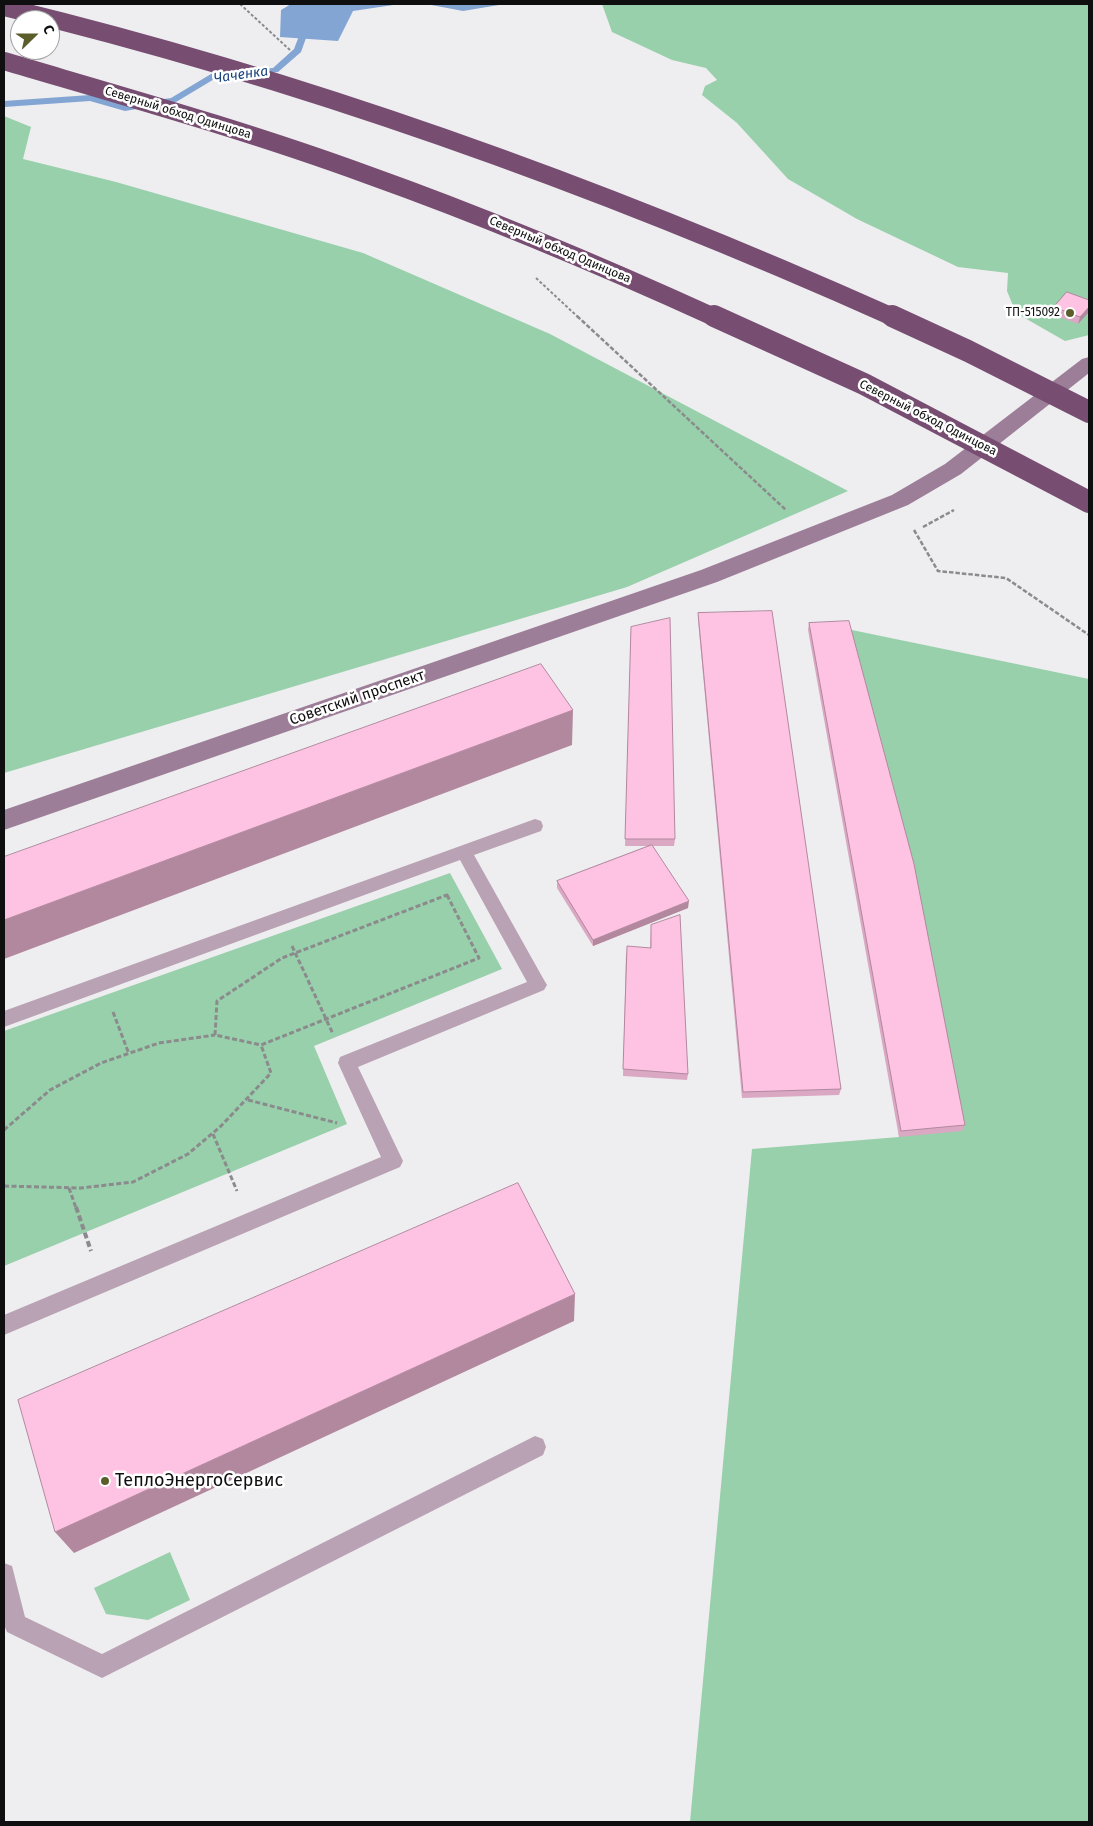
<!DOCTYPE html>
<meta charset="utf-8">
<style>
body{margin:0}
#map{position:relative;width:1093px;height:1826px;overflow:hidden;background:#eeedef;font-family:"Fira Sans",sans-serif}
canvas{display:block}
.frame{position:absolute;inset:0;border:5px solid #0f0f10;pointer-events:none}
.north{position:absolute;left:10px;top:10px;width:50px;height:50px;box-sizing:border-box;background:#fff;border:1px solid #9f9f9f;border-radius:50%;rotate:68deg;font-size:14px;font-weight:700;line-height:20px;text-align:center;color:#0f0f10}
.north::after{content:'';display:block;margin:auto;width:18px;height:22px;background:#5b5e2b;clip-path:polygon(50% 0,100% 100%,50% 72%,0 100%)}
</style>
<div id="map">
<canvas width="1093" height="1826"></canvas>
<div class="frame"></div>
<div class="north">С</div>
</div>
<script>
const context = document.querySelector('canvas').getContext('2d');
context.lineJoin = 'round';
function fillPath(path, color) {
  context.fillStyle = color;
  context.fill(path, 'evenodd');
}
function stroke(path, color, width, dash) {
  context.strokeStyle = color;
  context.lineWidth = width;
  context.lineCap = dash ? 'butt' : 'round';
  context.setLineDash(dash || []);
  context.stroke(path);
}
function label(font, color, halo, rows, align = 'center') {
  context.font = font + ' "Fira Sans",sans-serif';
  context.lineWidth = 5;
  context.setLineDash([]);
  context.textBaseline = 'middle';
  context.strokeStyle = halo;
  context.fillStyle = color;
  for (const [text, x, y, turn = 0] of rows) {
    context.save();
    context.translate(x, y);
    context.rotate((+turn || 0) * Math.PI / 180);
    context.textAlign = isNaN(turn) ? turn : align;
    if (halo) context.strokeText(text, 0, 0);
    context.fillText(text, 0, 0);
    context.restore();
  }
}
fillPath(new Path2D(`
 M602 4H1089V335L1065 341 1016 313 1007 291 1008 273 958 267 857 219 788 179 737 123 702 95 705 86 717 80 706 68 672 60 612 32Z
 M4 116 31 127 23 159 116 182 363 253 550 334 848 491 627 587 4 773Z
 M847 629 1089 679V1822H690L752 1149 899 1137Z
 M450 873 502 969 314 1046 347 1124 4 1266V1031Z
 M170 1552 190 1600 148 1620 106 1614 94 1588Z`), '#97d0ab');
fillPath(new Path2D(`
 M291 4H400L353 11 338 41 280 37 281 10Z
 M426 4H505L463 11Z`), '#83a5d4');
fillPath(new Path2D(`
 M331 4H340L324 17 306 38 301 52 278 72 216 78 176 102 125 111 90 101 4 107V101L90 95 125 105 171 98 211 74 273 68 294 49 299 36 318 13Z`), '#83a5d4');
stroke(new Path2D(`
 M240 4 291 51
 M536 278 579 318`), '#8b8a8c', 2, [3, 2]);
stroke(new Path2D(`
 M577 316 786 510
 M923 527 954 510
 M914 530 938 571 1006 578 1089 635`), '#8b8a8c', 2.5, [4.5, 2]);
stroke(new Path2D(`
 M447 895 479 958 261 1045 215 1035 217 1001 282 958Z
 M292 946 333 1034
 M113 1012 129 1054
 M248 1100 337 1123
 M4 1130 50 1090 101 1063 159 1043 215 1035
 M213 1134 237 1191
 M4 1186 81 1188 133 1182 188 1154 221 1126 271 1073 261 1045
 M69 1188 76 1208`), '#8b8a8c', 3, [5, 2.5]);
stroke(new Path2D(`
 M76 1207 91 1251`), '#8b8a8c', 4, [6, 3]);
fillPath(new Path2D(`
 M535 819 541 821 543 826 541 831 474 855 544 980 547 985 544 990 358 1067 403 1161 400 1167 4 1335V1315L381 1157 338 1063 340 1057 527 982 460 860 4 1027V1011Z
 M535 1436 543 1439 546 1447 543 1455 102 1678 7 1632 4 1625V1563L12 1566 25 1617 102 1654Z`), '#b8a2b4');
fillPath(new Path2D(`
 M1089 357V373L961 474 908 505 717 582 4 830V810L701 570 892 495 945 464 1082 359Z`), '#9c7e98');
stroke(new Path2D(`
 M4 7C310 81 607 189 895 318
 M4 61C126 97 248 131 368 175 486 217 602 266 716 318`), '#774d72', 18);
stroke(new Path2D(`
 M714 316 864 384 1089 502
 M892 316 968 351 1089 412`), '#774d72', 22);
fillPath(new Path2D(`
 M1089 300 1078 324 1052 314 1054 307Z
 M698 613 841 1089 839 1095 742 1098 698 620Z
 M809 623 965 1125 962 1131 899 1137 808 630Z
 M631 627 675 839 674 846H653L688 908 593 946 557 888V881L648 846H625Z
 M651 925 688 1074 687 1080 623 1076 626 953 650 948Z`), '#daa8c3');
fillPath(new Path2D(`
 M1089 307V312L1078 324 1080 317Z
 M573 710 572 745 4 959V920Z
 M689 901 688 908 593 946V940Z
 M575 1294 574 1321 74 1553 55 1532Z`), '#b2889f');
const building = new Path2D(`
 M1067 292 1089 300V307L1080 317 1054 307Z
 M772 611 841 1089 743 1092 698 613Z
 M670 618 675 839H625L631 627Z
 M849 621 914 864 965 1125 901 1131 809 623Z
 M541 664 573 710 4 920V857Z
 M652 845 689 901 593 940 557 881Z
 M680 915 688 1074 623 1069 627 946 651 948V925Z
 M518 1183 575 1294 55 1532 18 1400Z`);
fillPath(building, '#fec3e3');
stroke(building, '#b2889f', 1);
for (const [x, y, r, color] of [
 [1070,313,5,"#5b5e2b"],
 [105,1481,5,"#5b5e2b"]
]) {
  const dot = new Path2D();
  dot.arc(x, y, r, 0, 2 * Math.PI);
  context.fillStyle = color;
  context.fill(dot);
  stroke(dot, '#fff', 2);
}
label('12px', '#0f0f10', '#fff', [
 ["Северный обход Одинцова",178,113,17],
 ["Северный обход Одинцова",560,250,23],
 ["Северный обход Одинцова",928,418,27]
]);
label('12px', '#0f0f10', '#fff', [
 ["ТП-515092",1060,313]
], 'right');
label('italic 14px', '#18437d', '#fff', [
 ["Чаченка",241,75,-8]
]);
label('15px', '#0f0f10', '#fff', [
 ["Советский проспект",357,698,-19]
]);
label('18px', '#0f0f10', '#fff', [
 ["ТеплоЭнергоСервис",115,1481]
], 'left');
</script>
